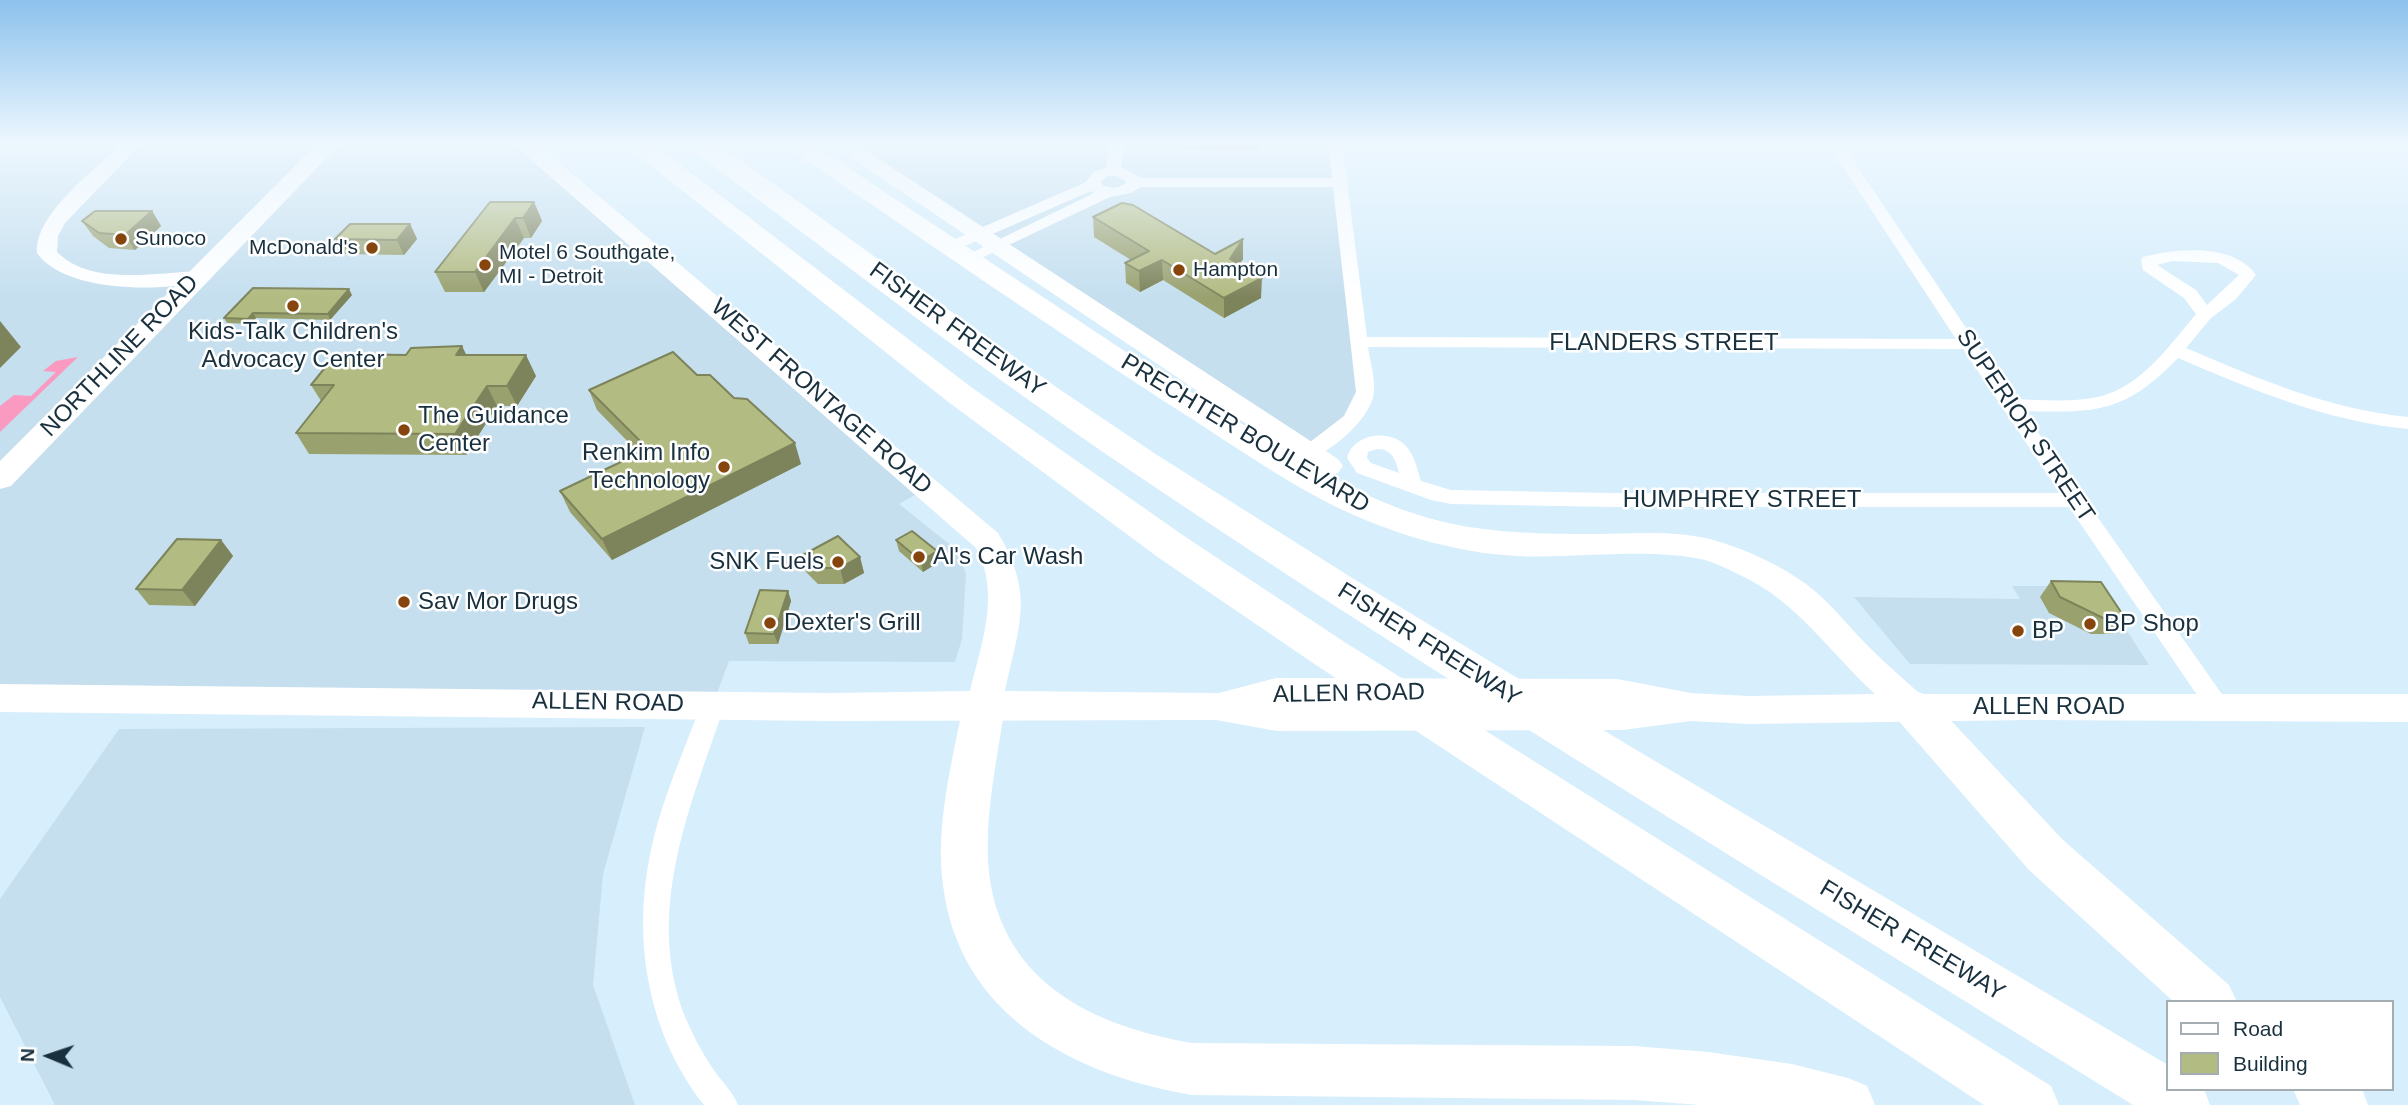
<!DOCTYPE html>
<style>
body{margin:0}
#map{position:relative;width:2408px;height:1105px;overflow:hidden;background:#d7eefc;font-family:Helvetica,sans-serif}
canvas{display:block}
.legend{position:absolute;left:2166px;top:1000px;width:228px;height:91px;box-sizing:border-box;background:#fff;border:2px solid #a3adb2;margin:0;padding:9px 12px;list-style:none;font-size:21px;color:#19313f}
.legend li{display:flex;align-items:center;gap:14px;height:35px}
.legend b{width:35px;border:2px solid #a3adb2}
.north{position:absolute;left:14px;top:1021px;width:70px;height:70px;-webkit-text-stroke:5px #fff;paint-order:stroke;rotate:272deg;font-size:19px;font-weight:700;line-height:28px;text-align:center;color:#19313f}
.north::after{content:'';display:block;margin:auto;width:24px;height:32px;background:#19313f;clip-path:polygon(50% 0,100% 100%,50% 72%,0 100%)}
</style>
<div id="map">
<canvas width="2408" height="1105"></canvas>
<ul class="legend">
<li><b style="height:9px;background:#fff"></b>Road</li>
<li><b style="height:19px;background:#b2bb81"></b>Building</li>
</ul>
<div class="north">N</div>
</div>
<script>
const context = document.querySelector('canvas').getContext('2d');
context.lineJoin = 'round';
function fillPath(path, color) {
  context.fillStyle = color;
  context.fill(path, 'evenodd');
}
function stroke(path, color, width, dash) {
  context.strokeStyle = color;
  context.lineWidth = width;
  context.lineCap = dash ? 'butt' : 'round';
  context.setLineDash(dash || []);
  context.stroke(path);
}
function label(font, color, halo, rows, align = 'center') {
  context.font = font + ' Helvetica,sans-serif';
  context.lineWidth = 5;
  context.setLineDash([]);
  context.textBaseline = 'middle';
  context.strokeStyle = halo;
  context.fillStyle = color;
  for (const [text, x, y, turn = 0] of rows) {
    context.save();
    context.translate(x, y);
    context.rotate((+turn || 0) * Math.PI / 180);
    context.textAlign = isNaN(turn) ? turn : align;
    if (halo) context.strokeText(text, 0, 0);
    context.fillText(text, 0, 0);
    context.restore();
  }
}
fillPath(new Path2D(`
 M0 144H526L927 488 899 504 958 551 966 574 962 639 955 662 729 661 713 704 0 698Z
 M842 144H1335L1362 401 1308 453Z
 M2012 586H2098L2149 665 1910 664 1854 597 2020 599Z
 M645 727 603 874 593 985 635 1105H55L0 997V899L119 729Z`), '#c5dfef');
fillPath(new Path2D(`
 M78 357 0 432V406L14 395 31 396 56 372 43 371 56 361Z`), '#fb9ac0');
fillPath(new Path2D(`
 M1110 144H1124L1121 167 1142 178H1332L1328 144H1342L1367 337 1956 339 1828 144H1842L2014 399C2043 400 2074 403 2102 396 2142 385 2171 344 2196 314L2184 298 2143 270 2141 260 2143 257C2177 248 2234 243 2256 275L2236 299 2211 318 2186 348C2259 379 2328 409 2408 417V429C2326 421 2253 390 2178 358 2125 413 2097 413 2023 411L2226 700 2230 707 2226 714 2218 716 2210 714 2069 507H1612L1451 504 1431 500 1357 473 1347 458C1353 434 1389 428 1406 446 1415 456 1417 469 1421 481L1451 490 1612 493H2060L1963 349 1368 347C1370 361 1375 377 1374 391 1373 417 1331 453 1308 459L1301 457 1298 453 1301 449 1344 416 1356 392 1333 187H1141L1131 193 1110 197 975 261H963L961 258 1094 193 1091 191 958 249 952 251 944 246 946 243 1086 182 1093 172 1106 168ZM1108 176H1117L1127 182C1119 189 1111 189 1102 185L1101 181ZM2172 261 2218 263 2239 275 2207 305 2196 290 2157 265ZM1377 449C1392 449 1396 460 1399 473L1371 463 1367 458 1368 452Z
 M713 695 721 697 725 704C691 805 643 912 686 1019 693 1035 701 1051 711 1066 720 1080 732 1090 738 1105H704C645 1030 631 932 653 841 664 794 685 749 701 704L705 697Z`), '#fff');
fillPath(new Path2D(`
 M122 144H141L65 223 58 236 57 252C91 286 154 273 198 271L205 273 208 277 205 281C162 292 65 293 37 253 34 214 96 169 122 144Z`), '#fff');
fillPath(new Path2D(`
 M317 144H340L11 486 0 489V461Z
 M513 144H537L998 533C1035 595 1019 626 1005 691L1219 693 1276 678 1617 679 1691 693 1749 696 1875 694C1830 653 1797 601 1740 575 1729 570 1716 563 1705 560 1646 547 1577 559 1517 556 1459 553 1400 536 1347 512 1288 485 1226 440 1170 405 1042 322 917 235 790 149L787 144H812L1132 356 1291 454 831 144H856L1338 459 1343 466 1338 473 1329 475C1424 529 1488 534 1594 534 1634 534 1681 529 1720 542 1750 551 1781 566 1806 584 1832 603 1850 629 1873 651 1888 666 1905 680 1920 694H2408V722L2028 720 1749 724 1691 721 1623 730 1277 731 1216 720 830 721 0 712V684L830 693 970 691C981 645 1001 593 976 548Z`), '#fff');
fillPath(new Path2D(`
 M624 144H653L971 387 1187 538 1346 643 2051 1086 2059 1105H1984L1316 665 1159 558 947 401Z
 M688 144H718L1059 389 1157 455 1349 576 1628 745 2168 1065V1089H2204L2210 1105H2133C1798 897 1460 693 1134 473 982 371 838 258 692 150Z
 M984 688 999 693 1005 705C997 763 981 828 991 886 1010 988 1100 1027 1192 1043L1634 1046 1708 1052 1792 1064 1848 1078 1867 1086 1875 1105H1700L1634 1100 1192 1095C1074 1075 959 1016 943 885 935 826 952 763 963 705L969 693Z
 M1912 690 1927 695 2063 840 2229 985 2237 1002H2174L2029 870 1897 719 1890 707 1897 695Z
 M2293 1089H2362L2368 1105H2300Z`), '#fff');
fillPath(new Path2D(`
 M1150 144H1262L1255 149 1155 148Z
 M534 202 542 221 531 238H524L484 292H445L435 272Z
 M152 211 161 226 135 250 109 248 93 236 82 221Z
 M1093 217 1215 254 1243 239V259L1239 265 1261 298 1224 318 1163 280 1140 292 1126 283 1125 263 1131 260 1094 237Z
 M410 224 417 239 404 255 343 254 335 239Z
 M352 295 330 320 256 318 251 324 227 323 224 318Z
 M462 346 466 355 536 376 517 406H497L466 455 309 454 296 433 321 401 311 385 406 355Z
 M697 375 801 464 612 560 570 512 560 491 639 453 597 410 589 390Z
 M221 540 233 556 195 606 149 605 136 589Z
 M896 540 937 551 939 562 923 572 899 551Z
 M801 556 860 557 864 573 844 584H818L806 572Z
 M2051 581 2125 618 2113 634H2091L2049 613 2040 597Z
 M788 591 791 601 778 644H749L745 633Z`), '#99a16f');
fillPath(new Path2D(`
 M1255 144H1262L1255 149Z
 M534 202 542 221 531 238 523 218Z
 M152 211 161 226 135 250 125 235Z
 M515 218 524 238 484 292 475 272Z
 M410 224 417 239 404 255 397 240Z
 M1243 239V259L1230 279V259Z
 M1162 260 1163 280 1140 292 1139 271Z
 M1262 278 1261 298 1224 318V298Z
 M349 289 352 295 330 320 328 314Z
 M253 313 256 318 251 324 248 319Z
 M0 321 21 347 0 368Z
 M462 346 472 367 456 355Z
 M526 355 536 376 517 406 507 386Z
 M487 386 497 406 466 455 455 434Z
 M795 443 801 464 612 560 602 539Z
 M221 540 233 556 195 606 182 590Z
 M937 551 939 562 923 572 921 561Z
 M860 557 864 573 844 584 840 568Z
 M788 591 791 601 778 644 774 634Z`), '#7d835a');
const building = new Path2D(`
 M490 202H534L523 218H515L475 272H435Z
 M1122 203 1133 205 1215 254 1243 239 1230 259 1262 278 1224 298 1162 260 1139 271 1125 263 1149 251 1093 217Z
 M95 211H152L125 235 99 233 82 221Z
 M350 224H410L397 240 335 239Z
 M253 288 349 289 328 314 253 313 248 319 224 318Z
 M462 346 456 355H526L507 386H487L455 434 296 433 334 385H311L336 354 406 355 411 348Z
 M673 352 697 375H710L734 398 747 399 795 443 602 539 560 491 648 449 589 390Z
 M912 531 937 551 921 561 896 540Z
 M838 536 860 557 840 568H813L801 556Z
 M177 539 221 540 182 590 136 589Z
 M2051 581 2101 582 2125 618H2103L2060 597Z
 M760 590 788 591 774 634 745 633Z`);
fillPath(building, '#b2bb81');
stroke(building, '#7d835a', 2);
const sky = context.createLinearGradient(0, 0, 0, 298);
sky.addColorStop(0, '#8dc2ed');
sky.addColorStop(0.48, '#edf7fe');
sky.addColorStop(1, '#edf7fe00');
context.fillStyle = sky;
context.fillRect(0, 0, 2408, 298);
for (const [x, y, r, color] of [
 [121,239,7,"#85450c"],
 [372,248,7,"#85450c"],
 [485,265,7,"#85450c"],
 [1179,270,7,"#85450c"],
 [293,306,7,"#85450c"],
 [404,430,7,"#85450c"],
 [724,467,7,"#85450c"],
 [919,557,7,"#85450c"],
 [838,562,7,"#85450c"],
 [404,602,7,"#85450c"],
 [770,623,7,"#85450c"],
 [2090,624,7,"#85450c"],
 [2018,631,7,"#85450c"]
]) {
  const dot = new Path2D();
  dot.arc(x, y, r, 0, 2 * Math.PI);
  context.fillStyle = color;
  context.fill(dot);
  stroke(dot, '#fff', 2.5);
}
label('21px', '#19313f', '#fff', [
 ["Sunoco",135,239],
 ["McDonald's",358,248,"right"],
 ["Motel 6 Southgate,",499,253],
 ["MI - Detroit",499,277],
 ["Hampton",1193,270]
], 'left');
label('24px', '#19313f', '#fff', [
 ["FISHER FREEWAY",957,330,36],
 ["FLANDERS STREET",1664,343],
 ["NORTHLINE ROAD",120,356,-46],
 ["WEST FRONTAGE ROAD",821,397,41],
 ["SUPERIOR STREET",2025,426,56],
 ["PRECHTER BOULEVARD",1245,434,31],
 ["HUMPHREY STREET",1742,500],
 ["FISHER FREEWAY",1429,645,32],
 ["ALLEN ROAD",1349,694,-1],
 ["ALLEN ROAD",608,703,1],
 ["ALLEN ROAD",2049,707],
 ["FISHER FREEWAY",1912,941,31]
]);
label('24px', '#19313f', '#fff', [
 ["Kids-Talk Children's",293,332,"center"],
 ["Advocacy Center",293,360,"center"],
 ["The Guidance",418,416],
 ["Center",418,444],
 ["Renkim Info",710,453,"right"],
 ["Technology",710,481,"right"],
 ["Al's Car Wash",933,557],
 ["SNK Fuels",824,562,"right"],
 ["Sav Mor Drugs",418,602],
 ["Dexter's Grill",784,623],
 ["BP Shop",2104,624],
 ["BP",2032,631]
], 'left');
</script>
